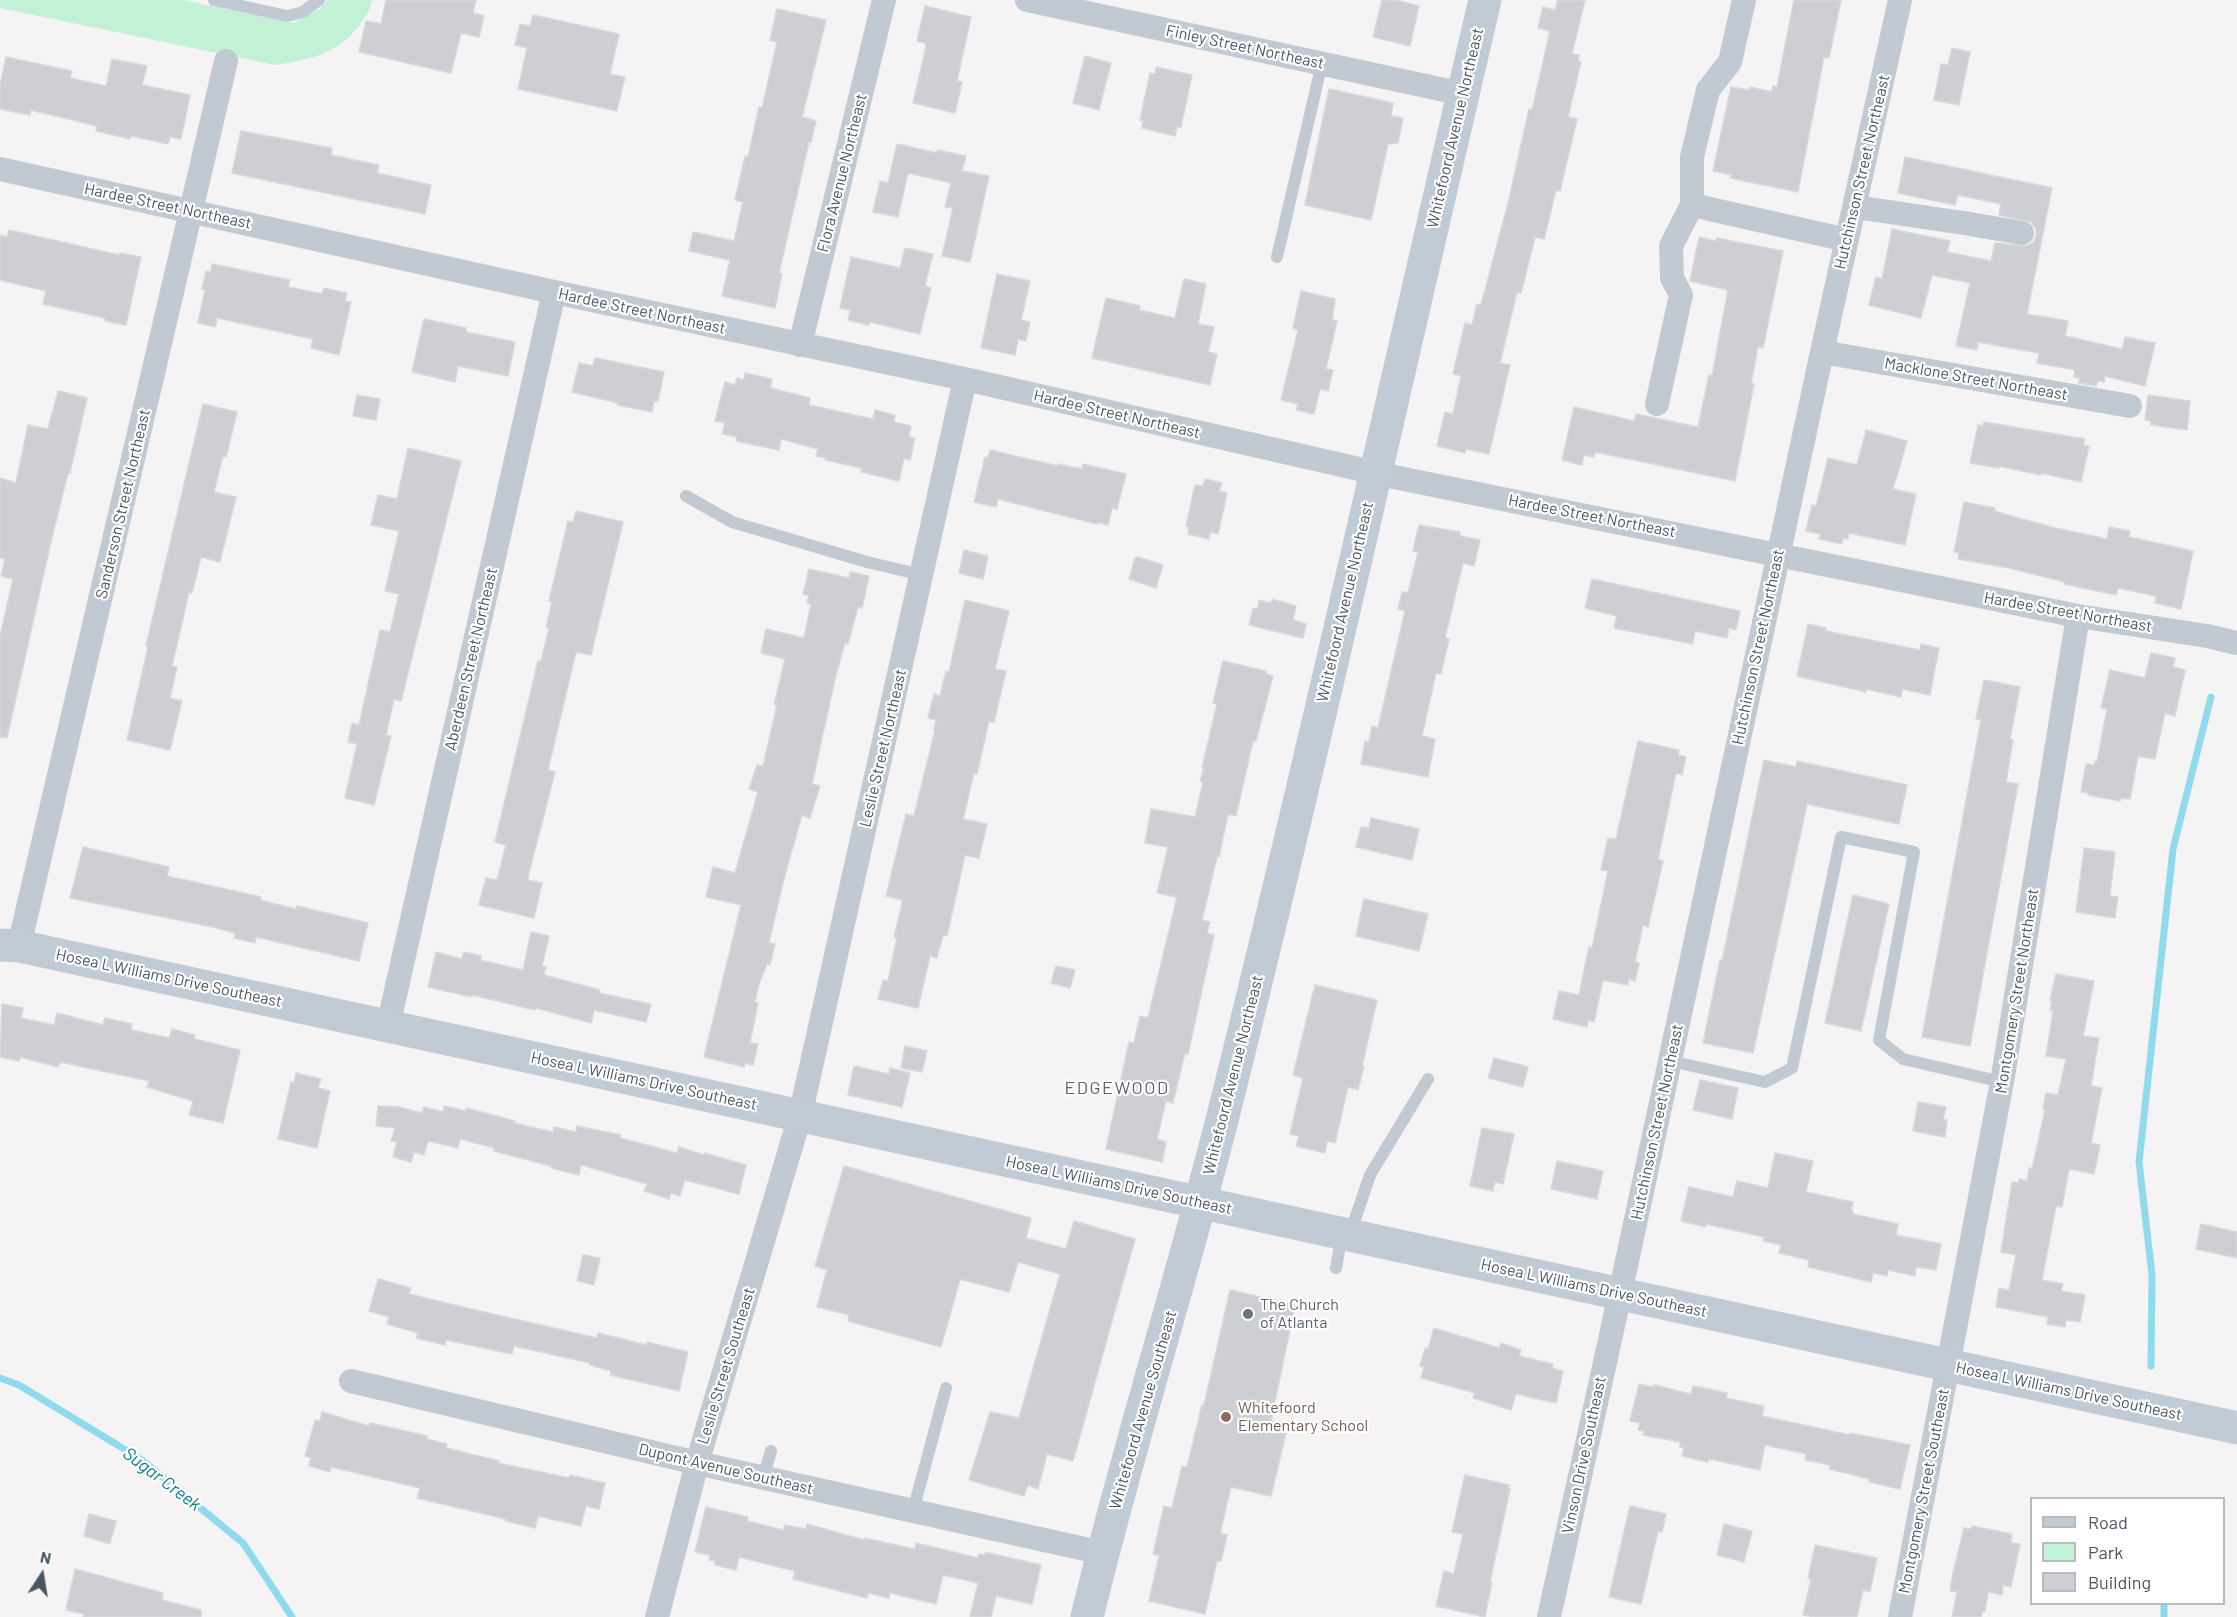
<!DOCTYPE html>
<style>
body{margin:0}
#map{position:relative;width:2237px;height:1617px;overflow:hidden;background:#f5f3f3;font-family:Barlow,sans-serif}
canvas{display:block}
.legend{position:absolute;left:2030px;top:1497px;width:195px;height:108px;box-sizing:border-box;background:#fff;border:2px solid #b7bbc0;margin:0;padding:8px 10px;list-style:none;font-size:18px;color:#4a5661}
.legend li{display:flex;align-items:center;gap:12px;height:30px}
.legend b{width:30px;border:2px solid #b7bbc0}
.north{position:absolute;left:12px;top:1545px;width:60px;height:60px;-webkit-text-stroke:4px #fff;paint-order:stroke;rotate:12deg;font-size:16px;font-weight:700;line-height:24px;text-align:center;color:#4a5661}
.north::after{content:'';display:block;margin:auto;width:21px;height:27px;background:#4a5661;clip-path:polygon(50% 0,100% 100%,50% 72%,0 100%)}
</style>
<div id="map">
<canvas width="2237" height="1617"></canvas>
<ul class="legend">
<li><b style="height:8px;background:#c1cbd6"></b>Road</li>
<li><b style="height:16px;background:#c3f1d5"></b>Park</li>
<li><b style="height:16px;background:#cdcfd5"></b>Building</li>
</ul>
<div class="north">N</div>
</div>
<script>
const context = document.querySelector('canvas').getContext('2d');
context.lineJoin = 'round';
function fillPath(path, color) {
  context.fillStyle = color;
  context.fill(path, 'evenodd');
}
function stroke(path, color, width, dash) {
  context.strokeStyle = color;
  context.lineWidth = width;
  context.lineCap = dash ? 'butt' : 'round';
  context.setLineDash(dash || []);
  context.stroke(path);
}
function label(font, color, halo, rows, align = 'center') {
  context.font = font + ' Barlow,sans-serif';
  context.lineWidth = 4.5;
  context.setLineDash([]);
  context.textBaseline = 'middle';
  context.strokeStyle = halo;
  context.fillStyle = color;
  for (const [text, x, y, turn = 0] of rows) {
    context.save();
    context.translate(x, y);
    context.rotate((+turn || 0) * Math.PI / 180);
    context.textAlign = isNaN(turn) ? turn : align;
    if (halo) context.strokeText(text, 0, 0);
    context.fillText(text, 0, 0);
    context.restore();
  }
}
fillPath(new Path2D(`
 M0 0H183L293 23 320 9 327 0H372C371 8 367 14 362 21 342 53 310 60 275 65L0 8Z`), '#c3f1d5');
stroke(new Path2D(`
 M2151 1366 2152 1275 2139 1162 2173 849 2211 697
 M0 1378 19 1385 142 1460 243 1543 292 1617
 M2164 1617V1604`), '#90daee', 7);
const building = new Path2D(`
 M386 0H476L473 13 484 16 479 37 461 33 451 73 359 52 366 21 381 24Z
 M1382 0H1396L1419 6 1410 46 1373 37Z
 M1558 0H1585L1572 54 1579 55 1578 61 1581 62 1568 117 1577 119 1560 191 1556 190 1544 239 1535 237 1521 293 1517 292 1500 363 1510 365 1489 454 1466 449 1465 453 1437 446 1445 412 1453 414 1461 376 1453 374 1465 323 1472 325 1477 304 1481 305 1509 199 1529 109 1532 110 1550 31 1538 28 1543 7 1555 10Z
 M1794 0H1841L1829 58 1824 57 1798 192 1730 178 1732 175 1713 171 1731 87 1749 90 1750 87 1772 92 1773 86 1777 87Z
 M925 6 971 17 957 81 962 82 955 113 913 103 926 47 925 43 917 41Z
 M777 9 826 20 802 117 816 121 811 142H809L779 273 782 274 775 308 722 296 730 260 689 251 693 232 734 241 743 202 735 200 745 156 748 157 759 107 762 108 777 42 770 40Z
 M533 15 619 34 610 74 625 77 617 111 518 89 527 48 515 45 520 24 530 26Z
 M1952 48 1970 52 1959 105 1934 100 1941 64 1948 65Z
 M1085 56 1111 63 1099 110 1073 103Z
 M6 57 72 71 70 78 106 86 112 59 147 66 142 85 190 95 181 139 170 137 168 144 131 136 130 139 96 131 97 126 31 110 30 115 0 109V85Z
 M1156 67 1192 75 1181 127H1177L1175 136 1142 128 1143 121 1140 120 1150 73 1155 74Z
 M1329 89 1393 103 1391 116 1403 118 1398 143 1388 144 1371 220 1305 205Z
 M241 131 332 148 331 155 379 165 377 173 431 185 425 214 232 173Z
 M897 144 937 153 938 150 966 156 962 171 989 176 970 262 942 256 953 208 945 207 951 183 908 173 898 217 873 212 880 181 888 183Z
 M1905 157 2052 188 2027 314 2068 321 2065 336 2122 349 2125 337 2155 343 2145 386 2105 376 2104 382 2098 381 2096 386 2079 383 2080 378 2074 377 2075 370 2037 363 2039 353 1978 342 1977 350 1956 346 1970 283 1932 275 1921 318 1869 305 1876 277 1882 279 1892 229 1950 241 1947 252 1991 261 1995 243 2026 246 2033 243 2036 236V229L2031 222 1999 215 2001 204 1958 195 1955 205 1898 193Z
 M9 230 119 255 120 253 141 257 126 325 105 321V318L43 304 46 291 0 280V235L7 237Z
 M1699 237 1716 241 1717 238 1783 251 1763 348 1758 347 1751 384H1754L1735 481 1595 452 1594 457 1584 455 1582 465 1562 460 1574 407 1634 421 1636 414 1698 427 1709 375 1712 376 1728 290 1690 281Z
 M905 248 933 254 925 286 931 288 920 334 870 322 869 325 848 320 850 310 840 308 851 257 900 268Z
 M212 264 290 280 288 287 322 294 324 288 347 293 345 301 351 302 339 355 311 348 313 339 217 318 215 327 198 323 205 290 202 289 206 271 211 272Z
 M997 274 1030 281 1021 320 1030 322 1026 341 1018 339 1015 355 981 348Z
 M1184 279 1206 284 1198 324 1214 327 1208 352 1217 354 1210 385 1092 358 1106 298 1140 306 1139 310 1175 318Z
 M1301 291 1335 299 1332 320 1337 321 1326 369 1333 370 1328 391 1320 389 1314 414 1296 410 1298 404 1281 400 1298 330 1293 328Z
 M424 319 466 328V332L515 342 508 376 458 366 455 382 412 372Z
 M595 358 664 372 658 401H654L652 412 617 405 618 403 572 392 579 363 593 366Z
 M745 373 772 379 770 388 810 398 809 405 873 419 875 410 895 415 894 422 911 426 909 437 915 438 910 460 904 458 899 481 861 472 862 468 825 460 826 458 816 456 818 449 781 439 779 450 736 441 737 437 722 434 725 423 715 421 725 382 735 385 737 378 744 380Z
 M58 391 87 398 70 473H68L50 546 7 738 0 737V636L13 579 1 576 5 559 0 558V478L16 483 28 425 48 429Z
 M357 395 380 399 376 420 353 416Z
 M2148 395 2190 401 2187 430 2151 425V421L2145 420Z
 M203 404 237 412 226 457 223 456 214 492 236 497 220 562 201 557 192 593 189 592 172 666 177 667 170 698 182 701 170 750 127 740 148 647 146 646Z
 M1984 422 2085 439 2083 445 2089 446 2081 482 2041 473V475L1999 466V468L1970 463 1978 425 1983 426Z
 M1866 430 1907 441 1893 489 1916 494 1905 545 1849 533 1848 539 1843 538 1842 544 1819 539 1820 534 1806 531 1812 505 1816 506 1828 458 1857 465Z
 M408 448 461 461 401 701 394 699 386 735 391 736 374 805 345 798 357 744 348 742 352 723 359 725 380 630 390 632 399 594 385 591 399 531 371 525 378 495 397 499Z
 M990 450 1058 466V464L1082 469 1083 464 1126 474 1117 509 1112 508 1108 525 1097 522V524L998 499 996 507 974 502 985 457 988 458Z
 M1205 479 1222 483 1219 491 1227 493 1218 534 1210 532 1209 539 1188 534 1189 527 1186 526 1195 485 1203 486Z
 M1964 502 1995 508 1994 511 2051 527 2107 539 2109 527 2130 531 2129 537 2193 551 2181 609 2155 603 2156 596 2118 588 2116 595 2064 584 2065 582 2009 568 1958 559 1959 553 1954 552Z
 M576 511 623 522 591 655 576 652 548 770 555 772 528 877V880L542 883 534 918 479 905 486 878 497 880 506 845 495 842 538 661 541 662 549 628 546 627 552 602 549 601 568 521 573 522Z
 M1419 525 1460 532V536L1480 540 1474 566 1463 563 1445 638 1449 639 1441 674 1436 673 1422 736 1435 739 1428 777 1361 764 1365 741 1369 742 1372 726 1378 728 1405 611 1398 609 1402 592 1408 593 1418 552 1413 551Z
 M964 550 988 556 983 579 959 573Z
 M1138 557 1163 565 1156 588 1129 579 1135 558Z
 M809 569 849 578 850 572 869 576 862 608 858 607 848 644 845 643 835 679 812 784 820 786 810 818 802 815 783 882 769 943 775 944 770 965 767 964 759 984 755 1002 758 1003 750 1043 758 1044 753 1065 745 1063 744 1067 704 1057 741 905 706 897 713 867 735 873 758 792 749 789 757 765 763 766 777 705H774L785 659 761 653 766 629 804 638 811 604 807 603 809 596 803 594Z
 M1592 579 1740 611 1736 630 1729 628 1727 638 1695 631 1693 644 1614 628 1617 616 1585 608Z
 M1272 599 1296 606 1293 620 1306 624 1303 638 1249 625 1253 608 1258 609 1259 600 1271 603Z
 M965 600 1009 611 995 669 1006 671 994 722 989 721 977 774 974 773 963 819 987 824 979 858 965 855 947 936 943 935 937 958 930 956 918 1008 878 999 883 980 888 981 897 937H894L903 900 886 896 906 814 914 816 935 730 934 729 936 720 928 718 934 694 940 696 946 671 949 672Z
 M1808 624 1826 628V631L1920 650 1921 644 1939 648 1930 695 1902 689 1901 697 1866 689V692L1797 676Z
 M2151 653 2175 658 2173 667 2185 670 2175 716 2165 713 2155 759 2138 756 2130 799 2121 798 2120 801 2088 795V792H2081L2086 764 2094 765 2095 761 2097 762 2107 709 2101 708 2110 670 2145 678Z
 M1223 661 1266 671V674L1273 676 1256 741H1253L1236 816 1228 814 1219 857H1217L1202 920 1210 922 1207 933 1214 935 1188 1054 1185 1053 1173 1103 1166 1101 1157 1139 1166 1142 1162 1162 1106 1149 1129 1042 1134 1043 1140 1016 1148 1018 1177 897 1157 893 1168 847 1145 843 1151 809 1195 817 1203 782 1200 781 1204 768H1202L1217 704 1213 703Z
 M1984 680 2020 687 2010 739 2013 740 2006 782 2018 784 1970 1046 1922 1037 1981 720 1976 719Z
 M1638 741 1679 750 1678 755 1686 757 1682 775 1676 773 1658 859 1663 861 1648 927 1643 925 1635 962 1639 963 1635 981 1629 979 1628 985 1603 980 1594 1022 1588 1020 1587 1027 1553 1019 1559 991 1579 995 1589 947 1592 948 1608 871 1601 870 1608 838 1616 839Z
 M1764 760 1796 767 1797 761 1907 785 1899 824 1807 804 1753 1053 1703 1043 1720 960 1722 961Z
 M1371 818 1419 829 1412 860 1356 847 1361 827 1369 828Z
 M83 847 169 867 167 876 261 897 260 900 296 909 297 906 368 923 359 961 256 937 255 943 234 938 235 933 208 926 70 898Z
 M2084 848 2115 852 2110 896 2118 897 2115 918 2076 912Z
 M1853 895 1889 904 1861 1031 1825 1023Z
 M1364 899 1428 914 1419 951 1356 936Z
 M531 932 549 936 542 966 546 967 544 975 600 990 599 993 651 1004 646 1022 594 1010 591 1023 536 1008 535 1010 472 995V997L428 987 436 952 462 959 464 952 482 956 480 960 523 970Z
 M1056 966 1075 970 1070 988 1051 983Z
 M2056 974 2094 981 2083 1036 2099 1038 2091 1086 2102 1088 2091 1143 2100 1145 2094 1174 2069 1169 2062 1207 2056 1206 2042 1280 2063 1284 2061 1291 2085 1295 2080 1322 2066 1320 2065 1327 2047 1324 2048 1317 1996 1307 1999 1288 2009 1290 2016 1255 2001 1252 2012 1182 2018 1183 2019 1179 2027 1181 2029 1168 2032 1169 2045 1110 2043 1109 2046 1093 2058 1095 2066 1059 2046 1056 2053 1011 2050 1010 2052 1001 2050 1000Z
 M1315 985 1377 1000 1362 1067H1364L1358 1090 1348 1087 1335 1143 1327 1141 1325 1153 1296 1146 1299 1136 1290 1134 1303 1078 1293 1075Z
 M2 1004 23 1008 21 1018 54 1025 57 1013 103 1025 105 1018 132 1024 131 1030 169 1038 172 1029 195 1035 194 1039 240 1050 223 1123 189 1115 193 1101 147 1087 149 1081 60 1062 58 1067 20 1057 19 1061 0 1057Z
 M905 1046 927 1051 922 1072 901 1068Z
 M1494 1058 1528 1067 1523 1087 1488 1078Z
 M854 1066 889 1074 890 1068 910 1073 902 1107 848 1095Z
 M296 1073 321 1079 318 1088 330 1091 317 1148 278 1139 291 1082 294 1083Z
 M1700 1080 1738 1088 1732 1119 1693 1110Z
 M1918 1102 1946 1107 1943 1120H1947L1945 1137 1913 1131Z
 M378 1106 399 1107 422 1113 424 1107 443 1112 444 1106 466 1111V1108L515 1121 514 1123 553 1132 554 1127 576 1132 577 1126 621 1135 620 1138 677 1153 679 1147 704 1155 705 1153 746 1165 739 1194 685 1180 680 1196 671 1193 669 1199 644 1191 647 1184 581 1165 579 1175 551 1168V1166L494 1151 495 1148 460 1139 458 1148 428 1141 424 1155 414 1152 411 1162 393 1157 397 1142 391 1141 395 1128 376 1126Z
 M1482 1128 1514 1134 1503 1184 1495 1182 1493 1191 1470 1186Z
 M1775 1153 1813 1161 1806 1192 1853 1202 1851 1211H1853V1214L1898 1224 1896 1235 1941 1244 1936 1270 1916 1267 1915 1276 1888 1270 1887 1276 1873 1273 1871 1282 1808 1267 1809 1260 1779 1253 1781 1245 1763 1241 1764 1237 1706 1224 1705 1227 1681 1221 1689 1187 1733 1197 1737 1181 1768 1188Z
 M1557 1161 1603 1171 1597 1199 1551 1189Z
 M844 1166 1031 1218 1026 1238 1066 1249 1074 1221 1135 1239 1073 1461 1047 1454 1038 1489 1028 1485 1024 1496 969 1480 990 1412 1019 1418 1060 1274 1018 1262 1009 1292 960 1279 941 1347 848 1321 849 1315 817 1307 827 1270 815 1266Z
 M2201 1224 2237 1232V1258L2196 1249Z
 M583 1255 600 1258 594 1285 577 1281Z
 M378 1279 411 1288 409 1294 467 1308 597 1338 598 1333 647 1345V1342L688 1352 679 1391 610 1375 611 1371 590 1365V1363L514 1346 512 1354 446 1340 445 1345 416 1338 418 1333 387 1324 389 1317 369 1311Z
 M1230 1290 1295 1305 1271 1421 1288 1425 1271 1496 1231 1487 1221 1529V1534L1227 1535 1221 1561H1217L1205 1614 1149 1601 1159 1556 1153 1554 1164 1506 1172 1508 1182 1466 1187 1467 1202 1405H1204Z
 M1434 1328 1499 1348 1501 1343 1521 1350 1519 1356 1553 1364 1552 1368 1563 1371 1556 1403 1516 1394 1511 1410 1473 1398 1475 1393 1421 1378 1424 1367 1420 1366 1425 1348 1428 1349Z
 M1639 1384 1653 1387 1654 1385 1691 1394 1693 1386 1727 1393 1726 1398 1764 1406 1762 1416 1850 1435V1433L1910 1445 1900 1489 1869 1482 1870 1479 1829 1469 1830 1465 1805 1460 1806 1454 1765 1445 1760 1470 1709 1459 1708 1462 1682 1456 1684 1448 1680 1447V1442L1643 1435 1644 1431 1638 1430 1640 1423 1630 1421Z
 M322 1412 369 1426 370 1423 427 1436 426 1439 447 1444 446 1448 499 1461 498 1463 569 1478 570 1475 605 1483 599 1509 586 1506 581 1526 538 1516 535 1528 505 1521 506 1519 417 1498 420 1488 331 1467 330 1472 309 1466 311 1458 305 1456 315 1420 320 1421Z
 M1465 1475 1509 1485 1508 1489H1510L1490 1582H1492L1485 1617 1436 1606 1444 1571 1454 1574 1463 1534 1452 1532Z
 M1630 1506 1666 1514 1662 1532 1658 1531 1641 1604 1609 1597Z
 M706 1507 748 1517 747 1521 783 1530 785 1525 806 1529 807 1524 864 1540V1538L915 1549 916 1543 978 1558 979 1554 985 1555V1552L1041 1565 1032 1604 996 1596 991 1617H970L978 1583 943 1575 936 1604 890 1593 889 1598 868 1593 867 1598 793 1579 795 1571 739 1557 736 1570 715 1565V1561L709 1560 710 1555 695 1552Z
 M89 1514 116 1521 110 1544 84 1536Z
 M1724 1524 1752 1531 1744 1562 1717 1555Z
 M1972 1526 2012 1534 2011 1543 2020 1544 2011 1587 2003 1585 2002 1595 1988 1592 1985 1611H1983L1981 1617H1952L1957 1592 1950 1591 1953 1573 1964 1528 1971 1529Z
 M1815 1545 1877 1558 1870 1592 1863 1590 1857 1617H1815L1803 1615 1811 1579H1808Z
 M75 1569 163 1593 162 1600 201 1610V1617H83L84 1614 66 1610Z`);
fillPath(building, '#cdcfd5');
stroke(building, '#d7d9de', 1.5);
stroke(new Path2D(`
 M214 0 287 16 303 12 319 0
 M1277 257 1322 63
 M686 496 732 522 867 562 922 575
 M1670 1061 1765 1082 1792 1068 1841 837 1914 852 1879 1040 1903 1059 2002 1082
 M1350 1234 1370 1175 1428 1079
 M1336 1268 1342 1234
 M763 1478 771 1451
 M913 1511 946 1388`), '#c1cad2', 12);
stroke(new Path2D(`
 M1027 0 1463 94
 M0 169 554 292 965 379 1394 477 2078 616 2207 636 2237 643
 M1692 205 1847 240
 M1855 207 1964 223 2022 233
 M800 345 884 0
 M1822 352 2130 406
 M1657 404 1681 295 1672 278 1671 246 1692 205V157L1708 90 1730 62 1744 0
 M19 946 226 61
 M388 1026 554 292
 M351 1381 697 1463 1103 1553
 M657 1617 697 1463 800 1116 965 379
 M1549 1617 1620 1294 1822 352 1900 0
 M1900 1617 2002 1082 2078 616`), '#c1cad2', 24);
stroke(new Path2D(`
 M0 945 19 946 2237 1428
 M1087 1617C1129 1443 1184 1273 1227 1100 1318 735 1399 367 1485 0`), '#c1cbd6', 33);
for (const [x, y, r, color] of [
 [1248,1314,6,"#6b7280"],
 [1226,1417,6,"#8d6e63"]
]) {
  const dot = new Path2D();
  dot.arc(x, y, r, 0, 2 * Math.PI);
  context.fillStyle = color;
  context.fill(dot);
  stroke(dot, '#fff', 2);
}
label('16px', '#4a5661', '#fff', [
 ["Finley Street Northeast",1245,47,12],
 ["Whitefoord Avenue Northeast",1455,128,-77],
 ["Hutchinson Street Northeast",1862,172,-77],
 ["Flora Avenue Northeast",842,173,-76],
 ["Hardee Street Northeast",168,206,12],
 ["Hardee Street Northeast",642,311,12],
 ["Macklone Street Northeast",1976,379,10],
 ["Hardee Street Northeast",1117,414,13],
 ["Sanderson Street Northeast",123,504,-77],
 ["Hardee Street Northeast",1592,516,11],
 ["Whitefoord Avenue Northeast",1345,602,-77],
 ["Hardee Street Northeast",2068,612,10],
 ["Hutchinson Street Northeast",1758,647,-78],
 ["Aberdeen Street Northeast",471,659,-77],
 ["Leslie Street Northeast",883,748,-77],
 ["Hosea L Williams Drive Southeast",169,978,12],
 ["Montgomery Street Northeast",2017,991,-81],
 ["Whitefoord Avenue Northeast",1233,1075,-76],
 ["Hosea L Williams Drive Southeast",644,1081,12],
 ["Hutchinson Street Northeast",1657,1122,-78],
 ["Hosea L Williams Drive Southeast",1119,1185,12],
 ["Hosea L Williams Drive Southeast",1594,1288,12],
 ["Leslie Street Southeast",726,1366,-73],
 ["Hosea L Williams Drive Southeast",2069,1391,12],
 ["Whitefoord Avenue Southeast",1143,1410,-74],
 ["Vinson Drive Southeast",1584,1455,-78],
 ["Dupont Avenue Southeast",726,1469,13],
 ["Montgomery Street Southeast",1924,1491,-79]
]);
label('16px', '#5b616d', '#fff', [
 ["The Church",1260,1305],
 ["of Atlanta",1260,1323]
], 'left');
label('16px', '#785e54', '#fff', [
 ["Whitefoord",1238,1408],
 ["Elementary School",1238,1426]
], 'left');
context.letterSpacing = '1.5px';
label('18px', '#5f6368', '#fff', [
 ["EDGEWOOD",1117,1088]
]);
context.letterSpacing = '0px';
label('italic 18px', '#0c7c9b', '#fff', [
 ["Sugar Creek",162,1479,37]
]);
</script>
